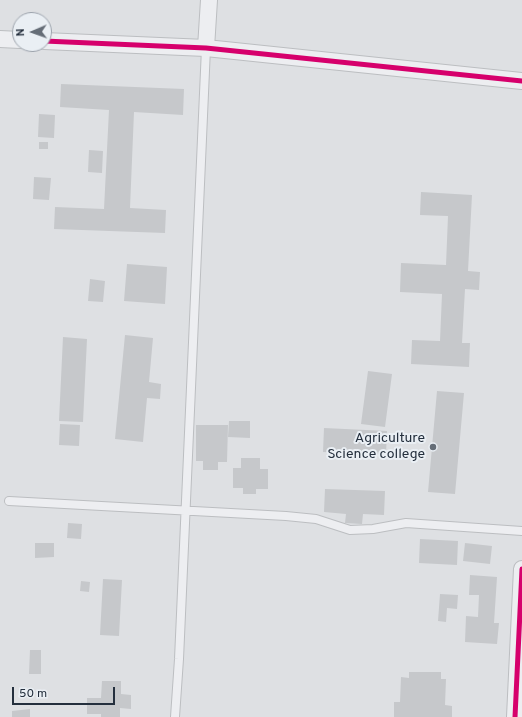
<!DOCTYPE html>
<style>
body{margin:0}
#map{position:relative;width:522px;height:717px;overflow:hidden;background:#dee0e3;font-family:Overpass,sans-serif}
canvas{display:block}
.north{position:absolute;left:12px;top:12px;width:40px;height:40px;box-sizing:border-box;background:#eaeff4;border:1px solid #9ba2ab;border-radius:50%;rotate:268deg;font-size:11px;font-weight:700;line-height:16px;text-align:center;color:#242f3d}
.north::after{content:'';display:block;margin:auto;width:14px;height:18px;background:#656d77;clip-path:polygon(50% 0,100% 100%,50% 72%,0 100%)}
.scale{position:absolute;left:12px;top:687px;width:103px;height:18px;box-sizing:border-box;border:2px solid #242f3d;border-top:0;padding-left:5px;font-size:12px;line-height:14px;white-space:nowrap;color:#242f3d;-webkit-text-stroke:3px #eaeff4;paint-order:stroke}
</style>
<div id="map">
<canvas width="522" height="717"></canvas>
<div class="north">N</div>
<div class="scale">50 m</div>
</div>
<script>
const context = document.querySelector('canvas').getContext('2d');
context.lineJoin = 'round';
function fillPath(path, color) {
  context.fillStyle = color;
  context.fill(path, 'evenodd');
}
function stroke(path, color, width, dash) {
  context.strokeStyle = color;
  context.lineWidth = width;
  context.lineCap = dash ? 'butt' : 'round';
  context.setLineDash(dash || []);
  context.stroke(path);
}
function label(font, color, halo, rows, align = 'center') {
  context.font = font + ' Overpass,sans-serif';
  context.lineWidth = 4;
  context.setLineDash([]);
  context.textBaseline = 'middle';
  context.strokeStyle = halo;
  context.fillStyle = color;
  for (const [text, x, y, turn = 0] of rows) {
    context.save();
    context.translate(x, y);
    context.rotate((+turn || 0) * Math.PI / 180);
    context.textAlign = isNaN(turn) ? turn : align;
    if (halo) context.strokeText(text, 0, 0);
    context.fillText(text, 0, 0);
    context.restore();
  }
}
fillPath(new Path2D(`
 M61 84 184 89 183 115 134 112 130 208 166 210 165 233 54 229 55 207 104 209 109 110 60 107Z
 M39 114 55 115 54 138 38 137Z
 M39 142H48V149H39Z
 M89 150 103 151 102 173 88 172Z
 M34 177 51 178 49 200 33 199Z
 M421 192 472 195 468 271 480 272 479 290 465 289 462 343H470L469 367 411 364 412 340 440 341 442 294 400 292 401 263 446 265 448 216 420 215Z
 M127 264 167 267 165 304 124 301Z
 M90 279 105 281 103 302 88 301Z
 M125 335 153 338 149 382 161 384 160 399 147 398 143 442 115 439Z
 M63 337 87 339 83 422 59 421Z
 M368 371 392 374 385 427 361 424Z
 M437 391 464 393 455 494 428 492Z
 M229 421H250V438L228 437Z
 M60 424 80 425 79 446 59 445Z
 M196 425H228L227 462H218V470H203V461H196Z
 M324 428 387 431 386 455 323 452Z
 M241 458H260V469H268V489H256V494H243V488H233V468H241Z
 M325 489 385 491 384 515 363 514 362 524 345 523 346 514 324 512Z
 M68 523 82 524 81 539 67 538Z
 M420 539 458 541 457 565 419 563Z
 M35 543H54V557L35 558Z
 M465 543 492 546 490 564 463 561Z
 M470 575 497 577 494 623H499L497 644 465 642 466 616 478 617 479 595H469Z
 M103 579 122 580 119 636 100 635Z
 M81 581 90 582 89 592 80 591Z
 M440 594 458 595 457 609 447 608 446 622 438 621Z
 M30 650H41V674H29Z
 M409 672H441V679H446L445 705 452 706V717H394V702H400L401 677 409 678Z
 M102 681H121V694L131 695V709L120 708V717H101V714H87V698H101Z
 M30 709V717H12V711Z`), '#c6c8cb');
const lane = new Path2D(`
 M9 501 286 516 316 519 350 530 373 529 406 523 522 531
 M175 717 179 659 206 48`);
const street = new Path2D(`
 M0 39 20 40
 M44 41 206 48 522 81
 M206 48 209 0
 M515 717 522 569`);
stroke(lane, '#bcbec1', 10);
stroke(street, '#bcbec1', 18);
stroke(lane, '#edeef1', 8);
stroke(street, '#edeef1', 16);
stroke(new Path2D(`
 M44 41 206 48 522 81
 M515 717 522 569`), '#d6006c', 5);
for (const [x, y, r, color] of [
 [433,447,4,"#656d77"]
]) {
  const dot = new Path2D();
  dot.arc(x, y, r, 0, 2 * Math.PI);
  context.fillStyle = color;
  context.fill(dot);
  stroke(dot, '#eaeff4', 1.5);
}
label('14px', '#242f3d', '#eaeff4', [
 ["Agriculture",425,439],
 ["Science college",425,455]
], 'right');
</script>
